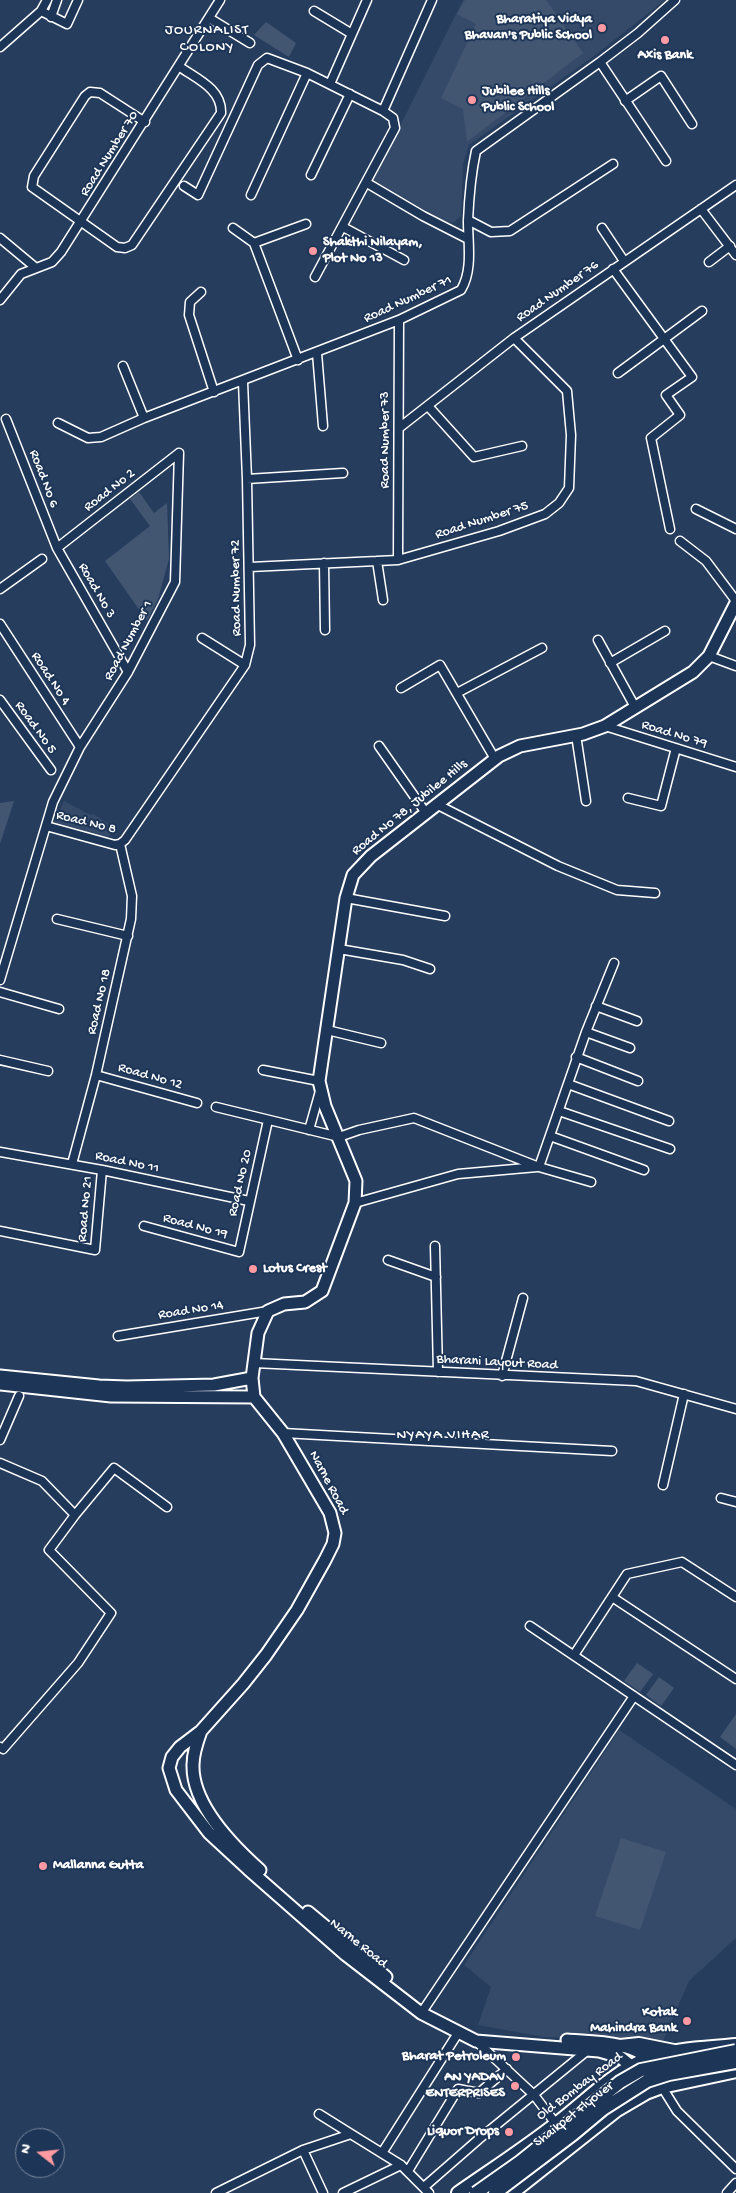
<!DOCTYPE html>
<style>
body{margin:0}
#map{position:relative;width:736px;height:2193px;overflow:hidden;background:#263d5e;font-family:"Gochi Hand",sans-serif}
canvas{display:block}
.north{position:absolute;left:15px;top:2128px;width:50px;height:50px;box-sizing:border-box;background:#1d3557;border:1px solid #77869a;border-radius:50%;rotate:286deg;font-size:14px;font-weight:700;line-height:20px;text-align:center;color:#fff}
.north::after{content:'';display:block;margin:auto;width:18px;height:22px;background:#ff9aa2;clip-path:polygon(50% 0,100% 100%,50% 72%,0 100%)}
</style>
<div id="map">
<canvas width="736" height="2193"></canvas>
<div class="north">N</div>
</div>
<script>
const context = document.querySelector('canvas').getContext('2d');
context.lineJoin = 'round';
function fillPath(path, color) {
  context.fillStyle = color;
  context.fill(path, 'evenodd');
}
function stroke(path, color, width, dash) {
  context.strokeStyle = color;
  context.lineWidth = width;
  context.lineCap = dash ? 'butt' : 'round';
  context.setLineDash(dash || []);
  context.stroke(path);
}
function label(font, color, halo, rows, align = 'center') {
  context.font = font + ' "Gochi Hand",sans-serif';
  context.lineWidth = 4;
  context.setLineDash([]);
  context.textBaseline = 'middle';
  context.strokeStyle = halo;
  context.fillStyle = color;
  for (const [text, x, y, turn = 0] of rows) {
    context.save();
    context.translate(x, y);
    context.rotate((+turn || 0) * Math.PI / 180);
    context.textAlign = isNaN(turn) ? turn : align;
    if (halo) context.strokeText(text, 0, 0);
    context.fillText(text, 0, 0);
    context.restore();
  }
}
fillPath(new Path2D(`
 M463 0H665L594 56 469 145 463 164 461 216 453 223 441 219 373 180Z
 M64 801 91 815 93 814 116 828 107 838 54 823Z
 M619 1730 736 1809V1938L689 1981 663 2041 544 2037 478 2025 491 1987 464 1965Z`), '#344a68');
fillPath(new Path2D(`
 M465 0H546L583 53 467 142 463 109 441 98 476 24 457 14Z
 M266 22 296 43 289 57 254 35Z
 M139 492 154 513 167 503 169 559 158 599 147 621 105 561 150 526 130 499Z
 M14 801 0 844V803Z
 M637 1663 653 1674 640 1692 624 1681Z
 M659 1677 674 1688 661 1706 646 1695Z
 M736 1714V1749L720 1737Z
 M621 1838 666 1852 640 1930 595 1916Z`), '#425672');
const street = new Path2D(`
 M41 11 67 24 78 0
 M314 11 352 34
 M51 17 57 0
 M209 18 250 43
 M0 47 41 11 47 0
 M600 62 666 161
 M330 84 367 0
 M625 101 661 76 692 124
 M145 122 100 93 90 92 85 96 34 176 32 187 117 247 125 248 132 245 221 113C222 89 197 79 180 67
 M311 175 350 94
 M367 183 423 216 468 239
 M184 186 198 195 258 65 267 58 307 73 383 111
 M251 195 307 73
 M701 209 736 255
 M468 220 491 232 510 231 613 164
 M343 227 404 260
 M233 228 254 243
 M602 228 624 261
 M0 238 36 268
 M709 262 730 246
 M613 269 692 377 666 395 680 415 651 438 670 529
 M315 277 395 128 393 118 383 111 432 0
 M201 292 190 302 189 315 214 392
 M0 300 21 274 52 262 61 252 220 0
 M317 353 323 426
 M298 360 254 243 306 224
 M123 366 144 418
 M618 373 702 311
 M428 406 474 457 522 446
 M6 419 57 548 128 672
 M58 423 88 438 101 437 144 418 399 320 461 290C473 270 468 244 468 221 469 198 471 174 476 151L600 62 638 33 675 0
 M399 428 514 338 736 185
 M247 479 343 473
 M696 509 736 529
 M680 541 706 561 736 601
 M57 548 179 453
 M398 560 399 320
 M377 561 383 600
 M324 563 325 630
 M250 567 398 560 499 531 545 514 559 503 569 488 571 435 567 391 514 338
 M0 589 42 559
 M0 624 80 747
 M202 638 245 665
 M598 640 635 707
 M709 656 736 666
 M610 663 665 631
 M401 688 440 665 495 759
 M457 693 542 648
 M0 700 51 770
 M605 726 736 767
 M576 735 586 801
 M379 746 426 813
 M628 798 661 806 676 748
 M436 804 558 866 617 890 655 893
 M46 826 115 845 120 844
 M120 844 125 840 245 665 250 645 247 479 243 382
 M346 898 445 916
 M57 919 128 936
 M339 949 403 960 430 969
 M0 980 53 802 80 747 128 672 175 582 179 453
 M0 992 59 1009
 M596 1006 637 1021
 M327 1030 381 1043
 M586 1032 630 1048
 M576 1057 638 1081
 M0 1060 48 1071
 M263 1070 319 1081
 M96 1075 197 1103
 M568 1084 669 1121
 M216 1107 339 1137 359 1130 414 1118 539 1167 591 1182
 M559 1111 670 1149
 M309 1130 320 1091
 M550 1136 644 1170
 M0 1152 102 1170 249 1201
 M72 1164 96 1075 131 919 132 896 120 844
 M539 1167 586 1032 614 963
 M355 1203 458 1174 537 1167
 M144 1226 239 1252 268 1120
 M0 1231 95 1250 102 1170
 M435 1246 438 1372
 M388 1260 436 1277
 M118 1336 268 1311
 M254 1363 636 1381 736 1409
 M502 1376 523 1298
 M283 1433 612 1451
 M0 1440 19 1396
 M0 1463 42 1481 75 1515 114 1468 167 1507
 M663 1485 684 1394
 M721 1498 736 1502
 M612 1597 736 1679
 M530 1626 736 1765
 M574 1655 627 1574 682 1562 736 1597
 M0 1747 3 1749 78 1663 111 1613 49 1550 75 1515
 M424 2009 634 1696
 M476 2041 534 2095 556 2124
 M662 2087 677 2111 736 2169
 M319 2114 351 2134
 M303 2150 323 2193
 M382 2153 458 2033
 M408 2171 458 2089 479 2093 507 2069
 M424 2187 479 2139 588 2050
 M216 2193 303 2150 351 2134 401 2165 429 2193
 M343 2193 401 2165
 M727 2193 736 2183`);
const secondary = new Path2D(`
 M0 1376 99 1386 127 1387 214 1385 252 1378
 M0 1384 111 1396 254 1397
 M201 1731C197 1742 193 1753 193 1765 192 1805 232 1845 260 1870
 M308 1912 386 1977
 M567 2040C590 2042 640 2041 651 2064
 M631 2066 620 2057 599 2051 476 2041 421 2013 346 1955 248 1869 209 1833 176 1790 169 1768 172 1757 180 1747 201 1731 243 1684 266 1655 297 1610 325 1560 333 1544 335 1533 330 1513 283 1433 254 1397 252 1378 258 1333 268 1311 284 1304 305 1302 322 1291 355 1203 356 1181 325 1106 319 1081 346 898 353 875 371 856 499 756 520 746 583 734 605 726 693 672 709 656 736 603`);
const primary = new Path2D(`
 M620 2046 639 2044 674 2051
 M458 2193C491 2170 525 2148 557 2123 586 2101 612 2073 646 2059 674 2048 707 2048 736 2045
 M512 2193 617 2110 646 2093 662 2087 736 2071`);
stroke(street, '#fff', 11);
stroke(secondary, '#fff', 15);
stroke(primary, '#fff', 16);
stroke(street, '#1d3557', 8);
stroke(secondary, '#1d3557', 11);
stroke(primary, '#1d3557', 12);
const primaryBridge = new Path2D(`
 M476 2193 520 2162 620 2082 641 2070 736 2051
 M495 2193 573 2134 603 2109 647 2081 669 2074 736 2062`);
stroke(primaryBridge, '#fff', 16, []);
stroke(primaryBridge, '#1d3557', 12);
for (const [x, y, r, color] of [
 [602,28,5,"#ff9aa2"],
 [665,40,5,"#ff9aa2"],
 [472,100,5,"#ff9aa2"],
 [313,251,5,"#ff9aa2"],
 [253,1269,5,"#ff9aa2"],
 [43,1866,5,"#ff9aa2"],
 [687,2021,5,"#ff9aa2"],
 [516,2057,5,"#ff9aa2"],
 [515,2086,5,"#ff9aa2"],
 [509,2132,5,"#ff9aa2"]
]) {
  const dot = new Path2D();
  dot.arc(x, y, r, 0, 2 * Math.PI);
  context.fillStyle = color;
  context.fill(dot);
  stroke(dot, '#1d3557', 2);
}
label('bold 14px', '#fff', '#1d3557', [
 ["Bharatiya Vidya",592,20],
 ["Bhavan's Public School",592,36],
 ["Axis Bank",665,56,"center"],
 ["Jubilee Hills",482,92,"left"],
 ["Public School",482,108,"left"],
 ["Shakthi Nilayam,",323,243,"left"],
 ["Plot No 13",323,259,"left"],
 ["Lotus Crest",263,1269,"left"],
 ["Mallanna Gutta",53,1866,"left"],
 ["Kotak",677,2013],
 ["Mahindra Bank",677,2029],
 ["Bharat Petroleum",506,2057],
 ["AN YADAV",505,2078],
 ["ENTERPRISES",505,2094],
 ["Liquor Drops",499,2132]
], 'right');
label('14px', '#fff', '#1d3557', [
 ["Road Number 70",110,154,-58],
 ["Road Number 76",558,292,-35],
 ["Road Number 71",408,300,-25],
 ["Road Number 73",386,440,-90],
 ["Road No 6",43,479,69],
 ["Road No 2",110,491,-38],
 ["Road Number 75",482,521,-18],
 ["Road Number 72",237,588,-91],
 ["Road No 3",96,591,60],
 ["Road Number 1",129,641,-62],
 ["Road No 4",50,679,57],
 ["Road No 5",35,728,54],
 ["Road No 79",674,735,17],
 ["Road No 78, Jubilee Hills",410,808,-39],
 ["Road No 8",86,823,14],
 ["Road No 18",100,1002,-77],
 ["Road No 12",150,1077,16],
 ["Road No 11",127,1163,12],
 ["Road No 20",241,1183,-77],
 ["Road No 21",86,1209,-85],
 ["Road No 19",195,1227,15],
 ["Road No 14",191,1311,-9],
 ["Bharani Layout Road",497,1363,3],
 ["Narne Road",328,1483,62],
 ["Narne Road",358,1944,39],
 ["Old Bombay Road",580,2087,-37],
 ["Shaikpet Flyover",574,2115,-38]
]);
context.letterSpacing = '1px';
label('15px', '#fff', '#1d3557', [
 ["JOURNALIST",207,31],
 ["COLONY",207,48],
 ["NYAYA VIHAR",443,1436]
]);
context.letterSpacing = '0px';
</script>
